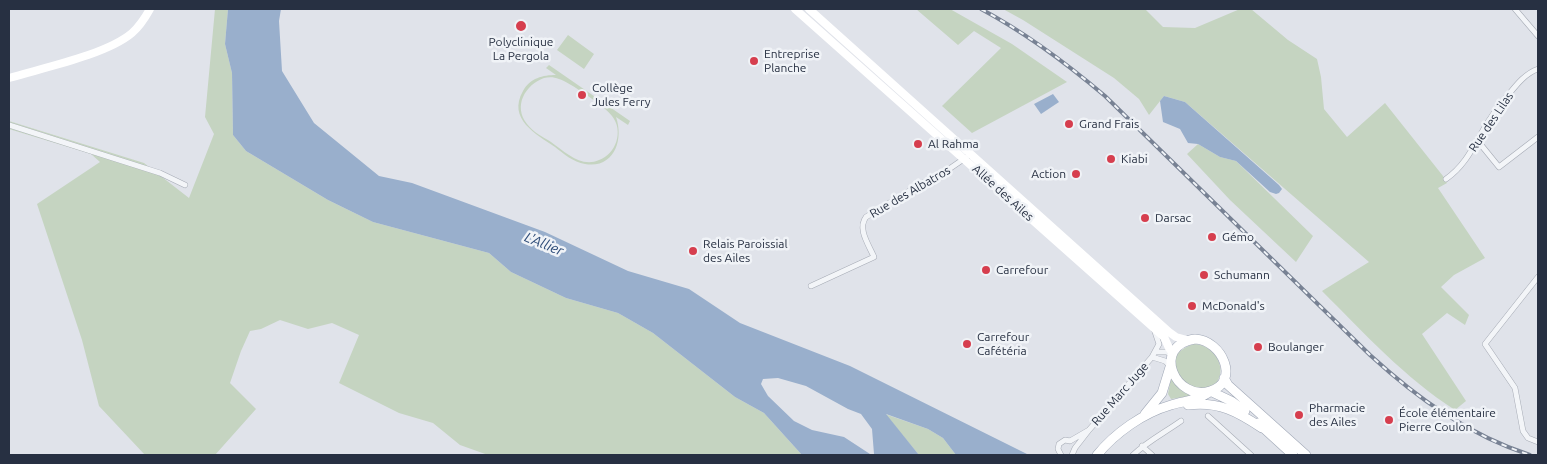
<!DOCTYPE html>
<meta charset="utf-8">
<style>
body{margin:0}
#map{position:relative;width:1547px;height:464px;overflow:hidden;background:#e0e3ea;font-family:Ubuntu,sans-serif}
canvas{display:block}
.frame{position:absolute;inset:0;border:10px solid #273042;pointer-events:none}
</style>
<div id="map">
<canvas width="1547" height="464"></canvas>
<div class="frame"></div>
</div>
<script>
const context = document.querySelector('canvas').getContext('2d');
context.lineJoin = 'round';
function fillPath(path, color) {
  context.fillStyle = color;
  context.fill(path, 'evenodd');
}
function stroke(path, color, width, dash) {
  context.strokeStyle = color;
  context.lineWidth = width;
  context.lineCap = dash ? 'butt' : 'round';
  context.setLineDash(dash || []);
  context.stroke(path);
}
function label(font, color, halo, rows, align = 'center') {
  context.font = font + ' Ubuntu,sans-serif';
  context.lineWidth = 5;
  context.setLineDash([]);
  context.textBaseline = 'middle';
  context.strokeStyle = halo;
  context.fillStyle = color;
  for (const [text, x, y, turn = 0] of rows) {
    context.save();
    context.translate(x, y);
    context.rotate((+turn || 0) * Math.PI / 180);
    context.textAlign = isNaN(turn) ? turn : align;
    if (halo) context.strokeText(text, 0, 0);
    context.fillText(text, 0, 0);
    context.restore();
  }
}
fillPath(new Path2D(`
 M215 9H228L225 44 232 73 233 135 246 151 328 200 373 222 489 253 511 272 566 298 618 313 653 333 735 397 764 413 802 455H488L460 445 433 423 399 413 339 383 359 335 332 323 308 329 280 320 261 329 250 331 241 351 230 383 256 409 215 455H145L99 406 82 340 37 204 100 162 91 154 9 129V121L144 163 189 198 214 134 205 117Z
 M916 9H950L1012 44 1067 82 972 133 942 106 1001 48 974 31 958 45Z
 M1003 9H1145L1163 27 1195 28 1240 9H1251L1288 40 1317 59 1321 77 1324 109 1347 137 1385 103 1443 176 1447 183 1438 188 1485 258 1454 275 1441 287 1469 315 1465 325 1447 313 1422 334 1466 401 1455 410C1405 378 1364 333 1322 291L1369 262 1185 102 1164 96 1149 115 1139 99 1114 78 1023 20Z
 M568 35 594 54 584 69 557 50Z
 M549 65 630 121 628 125 616 117C624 140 614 169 585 164 573 162 564 154 555 147 536 134 507 119 523 91 530 78 543 75 556 75L546 68ZM544 78C549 77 554 77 559 79 569 82 606 107 612 116 624 131 616 154 599 160 581 168 565 152 551 142 543 137 533 132 527 124 513 106 525 85 544 78Z
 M1198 144 1220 157 1236 161 1313 236 1296 262 1230 200 1187 154Z
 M1194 344C1227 346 1231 394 1196 388 1189 386 1181 381 1178 375 1169 358 1179 349 1194 344Z
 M1171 378 1182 390 1196 395 1171 399 1168 394Z
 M885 414 928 429 943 438 956 455H919Z`), '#c5d4c1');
fillPath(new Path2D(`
 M228 9H281L279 21 282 71 314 123 379 176 412 183 545 232 628 271 689 289 740 323 850 366 1029 455H956L943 438 928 429 886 414 919 455H802L764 413 735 397 653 333 618 313 566 298 511 272 489 253 373 222 328 200 246 151 233 135 232 73 225 44ZM778 378 806 386 848 409 861 414 872 429 874 454H870L844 437 812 430 794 421 768 396 761 384 763 379Z
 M1053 94 1059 102 1041 114 1034 104Z
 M1164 96 1185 102 1279 185 1282 189 1279 193 1276 194 1270 192 1236 161 1220 157 1198 144 1188 143 1180 129 1163 122 1160 101Z`), '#99afcc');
const minor = new Path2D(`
 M1515 9 1538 36
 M9 125 160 173 185 185
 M1477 140 1499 167 1538 137
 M1446 179C1468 164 1476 140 1490 119 1495 111 1502 102 1509 94 1517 84 1526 73 1538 69
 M1538 277 1485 344 1515 388 1523 431 1528 438 1538 442
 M811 286 874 257C869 245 857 229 866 217L924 182 936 178 971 154
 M1155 352H1166L1172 354
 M1152 357 1165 361 1170 366
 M1208 416 1251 455
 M1070 441 1089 430
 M1142 446 1152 455
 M1061 455 1058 449 1059 444 1065 440 1070 441
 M1072 455 1075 448 1089 430 1152 357 1159 344 1154 329
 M1133 455C1148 441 1164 433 1181 421`);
const primary = new Path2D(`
 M1195 339C1222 340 1241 382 1210 391 1176 402 1150 346 1195 339Z
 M1224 378 1228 385 1306 455
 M1210 391 1231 401 1245 411
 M1188 405C1219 401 1238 412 1262 428
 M1145 414 1162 393 1170 367
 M1258 423 1293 455
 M1097 455C1115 433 1143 413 1171 405 1184 401 1196 401 1208 393`);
stroke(minor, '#a5aab4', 6);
stroke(primary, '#9fa7b6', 10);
stroke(minor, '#f3f5f8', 5);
stroke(new Path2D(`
 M795 9 1164 337 1169 348 1172 352
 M809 9 1169 332 1176 337 1187 340
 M9 78C42 68 106 55 132 33 140 26 145 18 150 9`), '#fff', 8);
stroke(primary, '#fff', 9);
const rail = new Path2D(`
 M981 9C1026 33 1066 63 1105 96L1370 355C1418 399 1469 435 1530 455`);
stroke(rail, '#788294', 4);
stroke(rail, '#f0f3f7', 2, [5.5]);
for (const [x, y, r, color] of [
 [521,26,6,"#d63e4e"],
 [754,61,5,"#d63e4e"],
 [582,95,5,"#d63e4e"],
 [1069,124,5,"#d63e4e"],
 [918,144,5,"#d63e4e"],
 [1111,159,5,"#d63e4e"],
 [1076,174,5,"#d63e4e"],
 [1145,218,5,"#d63e4e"],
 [1212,237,5,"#d63e4e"],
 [693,251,5,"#d63e4e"],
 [986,270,5,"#d63e4e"],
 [1204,275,5,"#d63e4e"],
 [1192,306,5,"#d63e4e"],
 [967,344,5,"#d63e4e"],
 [1258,347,5,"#d63e4e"],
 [1299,415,5,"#d63e4e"],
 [1389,420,5,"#d63e4e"]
]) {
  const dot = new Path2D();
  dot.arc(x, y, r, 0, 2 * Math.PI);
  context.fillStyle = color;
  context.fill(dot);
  stroke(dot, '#f0f3f7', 2);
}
label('12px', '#273042', '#f0f3f7', [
 ["Polyclinique",521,42,"center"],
 ["La Pergola",521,56,"center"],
 ["Entreprise",764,54],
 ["Planche",764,68],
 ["Collège",592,88],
 ["Jules Ferry",592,102],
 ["Grand Frais",1079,124],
 ["Al Rahma",928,144],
 ["Kiabi",1121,159],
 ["Action",1066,174,"right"],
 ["Darsac",1155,218],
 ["Gémo",1222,237],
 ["Relais Paroissial",703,244],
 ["des Ailes",703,258],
 ["Carrefour",996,270],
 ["Schumann",1214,275],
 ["McDonald's",1202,306],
 ["Carrefour",977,337],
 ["Cafétéria",977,351],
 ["Boulanger",1268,347],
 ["Pharmacie",1309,408],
 ["des Ailes",1309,422],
 ["École élémentaire",1399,413],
 ["Pierre Coulon",1399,427]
], 'left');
label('12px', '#273042', '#f0f3f7', [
 ["Rue des Lilas",1491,122,-56],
 ["Rue des Albatros",910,192,-30],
 ["Allée des Ailes",1003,193,42],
 ["Rue Marc Juge",1120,394,-49]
]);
label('italic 14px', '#2f4d79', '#f0f3f7', [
 ["L'Allier",544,244,22]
]);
</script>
